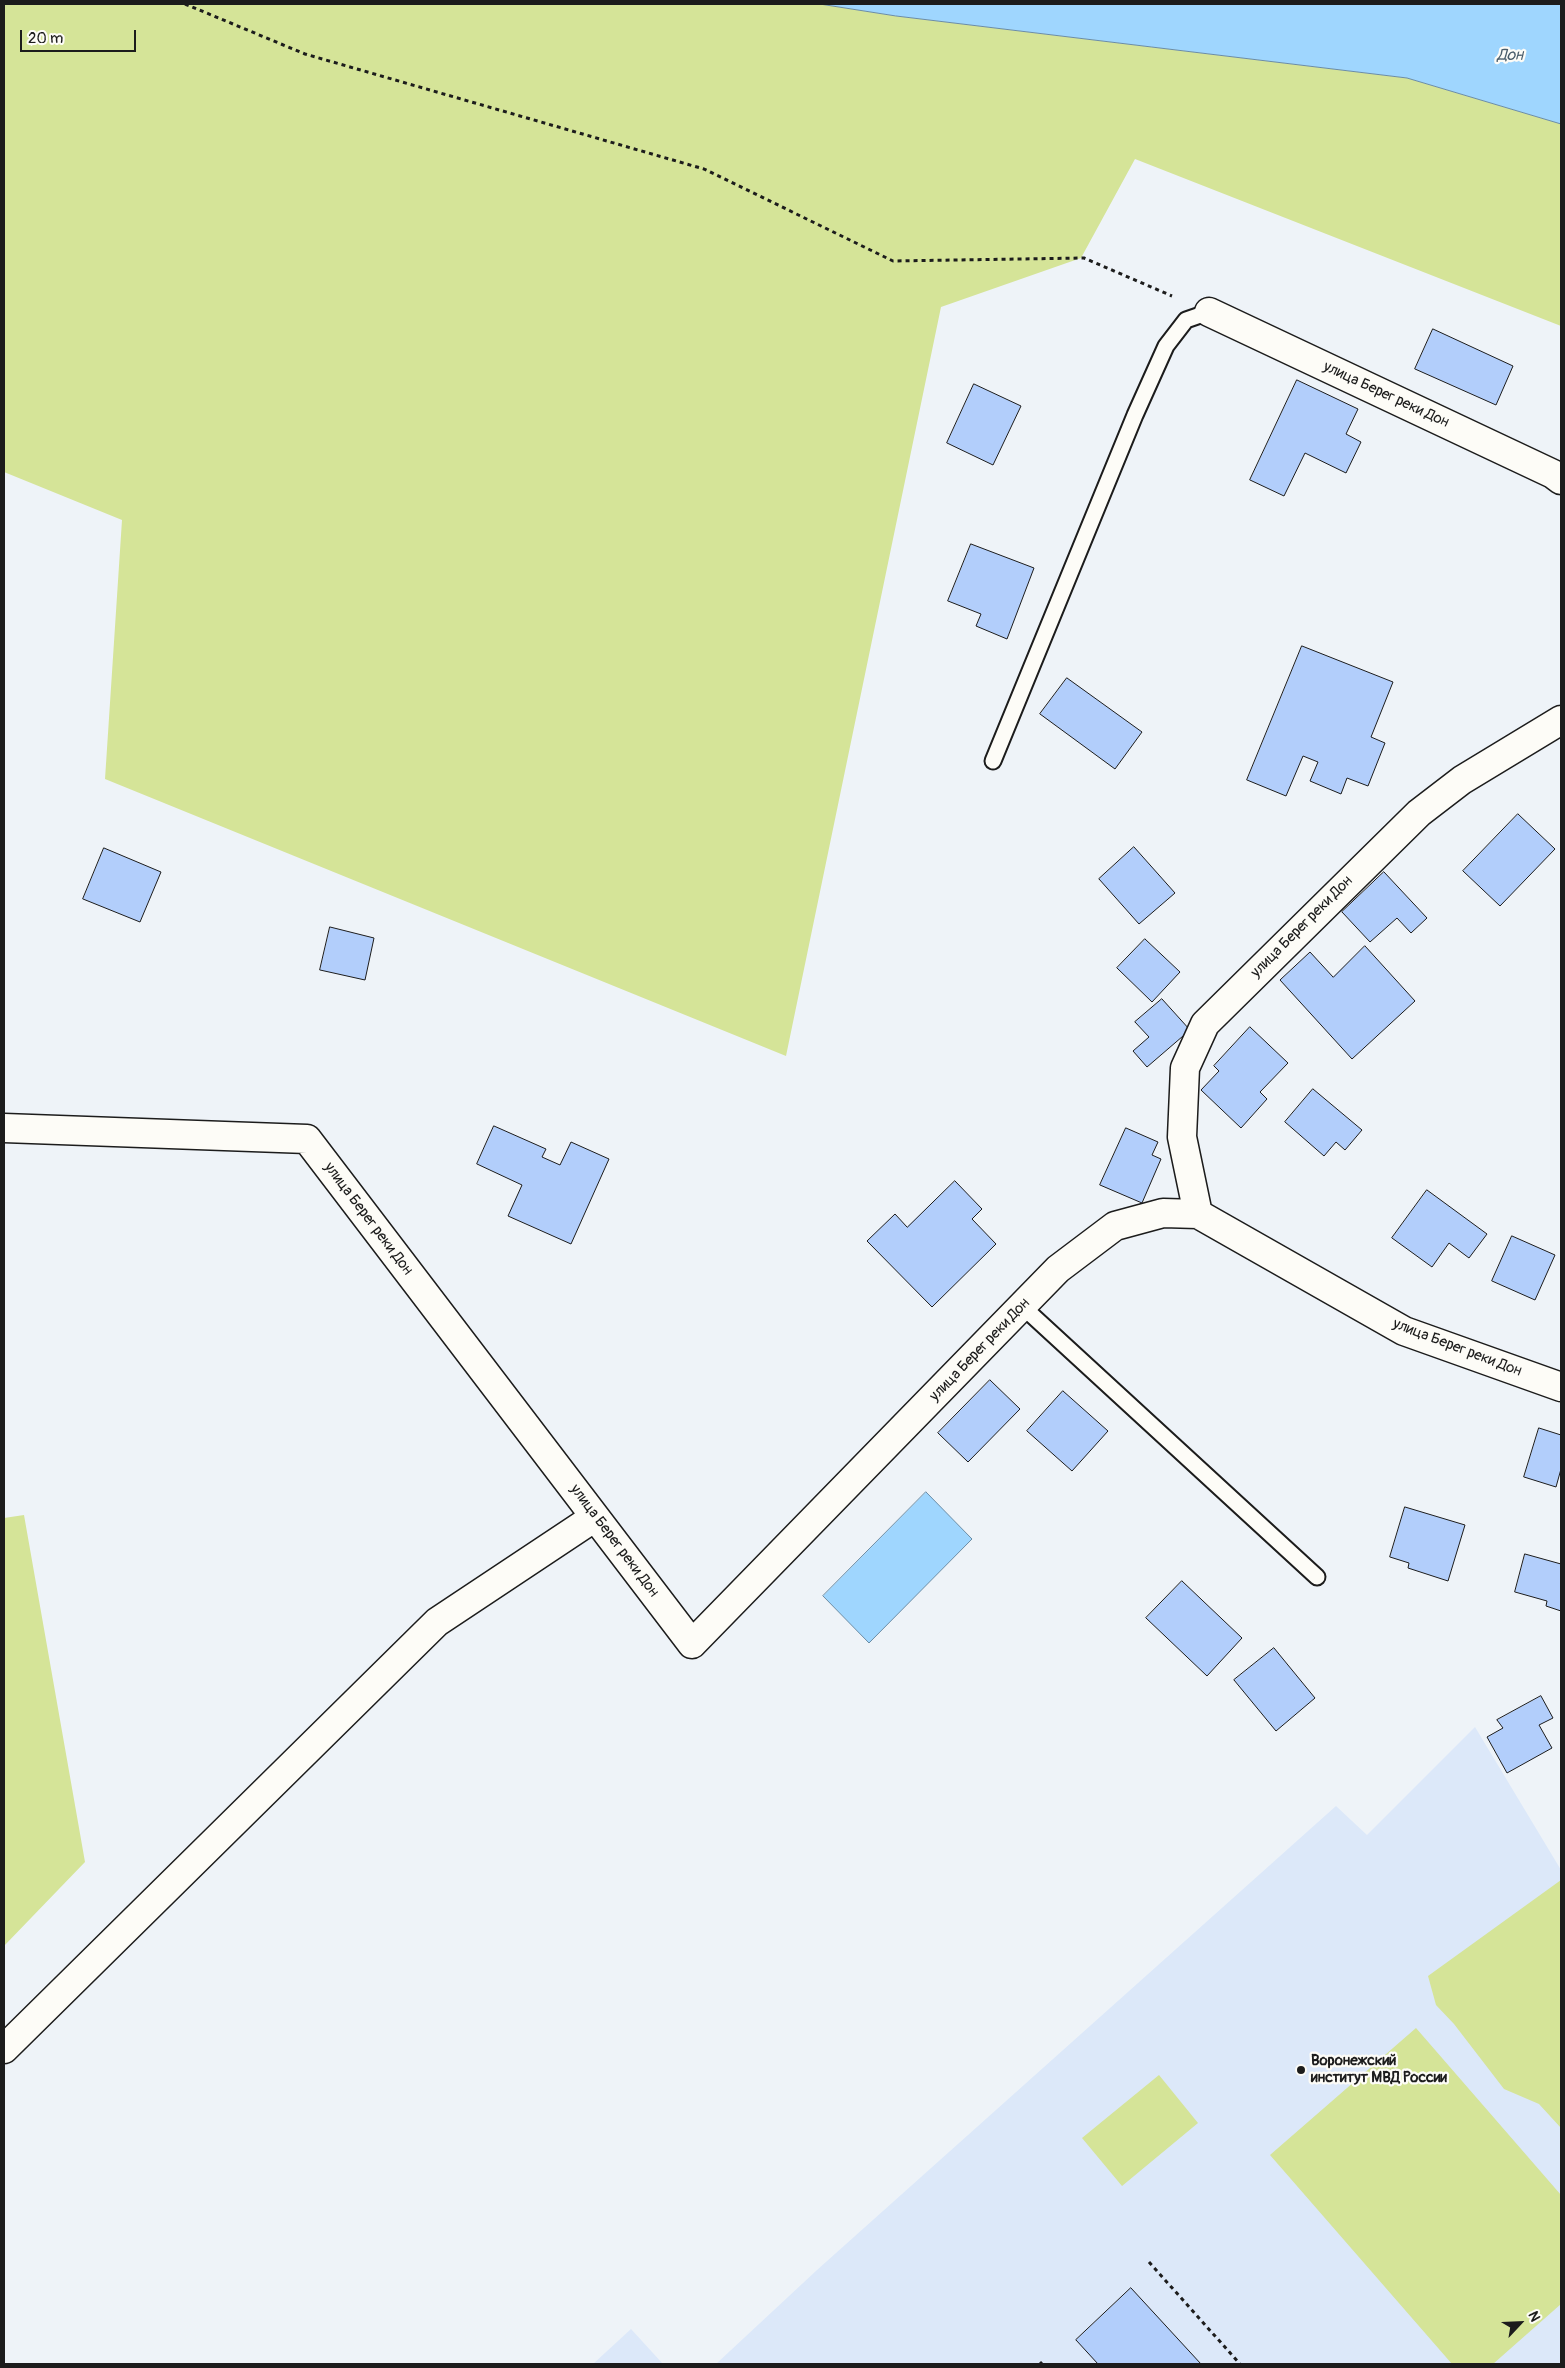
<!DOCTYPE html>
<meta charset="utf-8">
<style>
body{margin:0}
#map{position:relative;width:1565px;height:2368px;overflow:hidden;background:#eef3f8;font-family:Pangolin,sans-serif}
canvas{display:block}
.frame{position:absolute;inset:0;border:5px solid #1c1c1c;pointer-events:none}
.north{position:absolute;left:1495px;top:2298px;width:50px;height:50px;-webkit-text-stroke:4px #fdfcf7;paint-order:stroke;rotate:65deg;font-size:14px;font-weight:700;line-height:20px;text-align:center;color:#1c1c1c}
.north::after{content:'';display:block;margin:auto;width:18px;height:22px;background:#1c1c1c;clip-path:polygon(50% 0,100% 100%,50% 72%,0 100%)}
.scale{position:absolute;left:20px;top:30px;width:116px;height:22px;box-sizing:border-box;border:2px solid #1c1c1c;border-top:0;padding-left:6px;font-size:15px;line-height:18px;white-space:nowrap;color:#1c1c1c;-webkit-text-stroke:4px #fdfcf7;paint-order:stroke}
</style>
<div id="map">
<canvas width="1565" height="2368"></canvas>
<div class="frame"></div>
<div class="north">N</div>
<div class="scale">20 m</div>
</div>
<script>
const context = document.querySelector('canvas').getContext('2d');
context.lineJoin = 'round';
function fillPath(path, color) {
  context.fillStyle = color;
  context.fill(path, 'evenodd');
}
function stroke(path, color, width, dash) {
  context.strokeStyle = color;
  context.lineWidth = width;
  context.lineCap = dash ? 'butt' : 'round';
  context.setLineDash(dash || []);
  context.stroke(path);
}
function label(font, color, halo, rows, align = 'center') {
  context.font = font + ' Pangolin,sans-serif';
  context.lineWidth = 4.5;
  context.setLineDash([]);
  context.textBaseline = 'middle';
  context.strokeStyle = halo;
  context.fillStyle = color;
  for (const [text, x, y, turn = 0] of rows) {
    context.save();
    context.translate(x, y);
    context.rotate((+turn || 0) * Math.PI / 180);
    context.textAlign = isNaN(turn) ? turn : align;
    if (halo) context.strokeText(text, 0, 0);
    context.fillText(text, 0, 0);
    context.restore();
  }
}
fillPath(new Path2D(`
 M1475 1727 1561 1870V2364H716L817 2270 1336 1806 1367 1835Z
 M631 2329 663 2364H593Z`), '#dce8f9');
fillPath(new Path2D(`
 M4 4H819L896 16 1407 78 1561 124V326L1135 159 1081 258 941 307 786 1056 105 779 122 520 4 472Z
 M24 1515 85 1862 4 1946V1518Z
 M1561 1880V2128L1539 2104 1504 2089 1454 2024 1436 2005 1428 1976Z
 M1416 2028 1561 2195V2304L1493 2364H1452L1270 2155Z
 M1159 2075 1198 2123 1122 2186 1082 2138Z`), '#d5e498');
const water = new Path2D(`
 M820 4H1561V124L1407 78 896 16Z
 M926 1492 972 1539 869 1643 823 1596Z`);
fillPath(water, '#9fd6fe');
stroke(water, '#6b8ca4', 1);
const building = new Path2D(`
 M1433 329 1513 366 1496 405 1415 369Z
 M1297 380 1358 409 1346 434 1361 442 1346 473 1305 453 1284 496 1250 480Z
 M974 384 1021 406 993 465 947 443Z
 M971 544 1034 568 1007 639 976 626 981 614 948 601Z
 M1302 646 1393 682 1371 737 1385 743 1368 786 1347 778 1341 794 1310 781 1318 762 1303 756 1286 796 1247 780Z
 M1067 678 1142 732 1115 769 1040 714Z
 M1518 814 1555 849 1500 906 1463 871Z
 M1134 847 1175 893 1139 924 1099 879Z
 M104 848 161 872 140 922 83 899Z
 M1384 872 1427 918 1411 933 1397 918 1370 942 1342 912Z
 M330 927 374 938 365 980 320 970Z
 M1145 939 1180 972 1152 1002 1117 968Z
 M1365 946 1415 1001 1352 1059 1280 980 1310 952 1333 977Z
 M1162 999 1190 1030 1147 1067 1133 1051 1149 1037 1135 1022Z
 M1250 1027 1288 1063 1260 1092 1267 1099 1241 1128 1201 1090 1219 1071 1214 1066Z
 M1313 1089 1362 1130 1345 1150 1336 1142 1324 1156 1285 1122Z
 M494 1126 546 1149 542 1157 560 1165 571 1142 609 1159 571 1244 508 1216 522 1185 477 1164Z
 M1126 1128 1158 1142 1152 1155 1161 1159 1142 1203 1100 1185Z
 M955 1181 982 1209 972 1219 996 1244 932 1307 867 1241 895 1214 907 1227Z
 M1427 1190 1487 1234 1469 1258 1449 1243 1432 1267 1392 1238Z
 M1512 1236 1555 1255 1535 1300 1492 1281Z
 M990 1380 1020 1409 968 1462 938 1433Z
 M1063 1391 1108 1431 1072 1471 1027 1431Z
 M1539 1428 1561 1435V1469L1556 1487 1524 1477Z
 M1405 1507 1465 1525 1448 1581 1408 1568 1409 1563 1390 1557Z
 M1525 1554 1561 1564V1611L1546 1606 1547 1601 1515 1592Z
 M1182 1581 1242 1638 1207 1676 1146 1618Z
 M1274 1648 1315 1698 1276 1731 1234 1680Z
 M1541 1696 1553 1718 1539 1725 1552 1748 1507 1773 1487 1737 1503 1728 1497 1720Z
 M1131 2288 1201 2364H1098L1076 2340Z`);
fillPath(building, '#b2cefb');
stroke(building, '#1c1c1c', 1);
const lane = new Path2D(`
 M993 761 1135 415 1166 346 1186 320 1209 312
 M1022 1306 1317 1577`);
const street = new Path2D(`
 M1209 312 1553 474 1561 480
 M4 1128 307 1139 692 1644 1058 1269 1115 1226 1163 1213 1198 1214 1404 1331 1561 1387
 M1198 1214 1182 1137 1185 1068 1205 1024 1419 813 1462 780 1561 720
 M4 2049 437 1622 595 1517`);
stroke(lane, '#1c1c1c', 19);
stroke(street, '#1c1c1c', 31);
stroke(new Path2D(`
 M185 4 305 54 704 169 893 261 1084 258 1172 296
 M1149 2262 1240 2364
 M1040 2362 1042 2364`), '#1c1c1c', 3, [4, 4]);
stroke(lane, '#fdfcf7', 15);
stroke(street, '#fdfcf7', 28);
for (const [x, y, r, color] of [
 [1301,2070,5,"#1c1c1c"]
]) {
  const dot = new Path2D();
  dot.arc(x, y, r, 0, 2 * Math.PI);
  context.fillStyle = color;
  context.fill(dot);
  stroke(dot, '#fdfcf7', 2);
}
label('15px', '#1c1c1c', '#fdfcf7', [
 ["улица Берег реки Дон",1386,395,25],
 ["улица Берег реки Дон",1302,927,-45],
 ["улица Берег реки Дон",368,1219,53],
 ["улица Берег реки Дон",1457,1348,21],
 ["улица Берег реки Дон",980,1350,-46],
 ["улица Берег реки Дон",614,1541,53]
]);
label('bold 15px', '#1c1c1c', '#fdfcf7', [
 ["Воронежский",1311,2061],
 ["институт МВД России",1311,2078]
], 'left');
label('italic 16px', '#4a5d6b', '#fdfcf7', [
 ["Дон",1510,56]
]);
</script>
